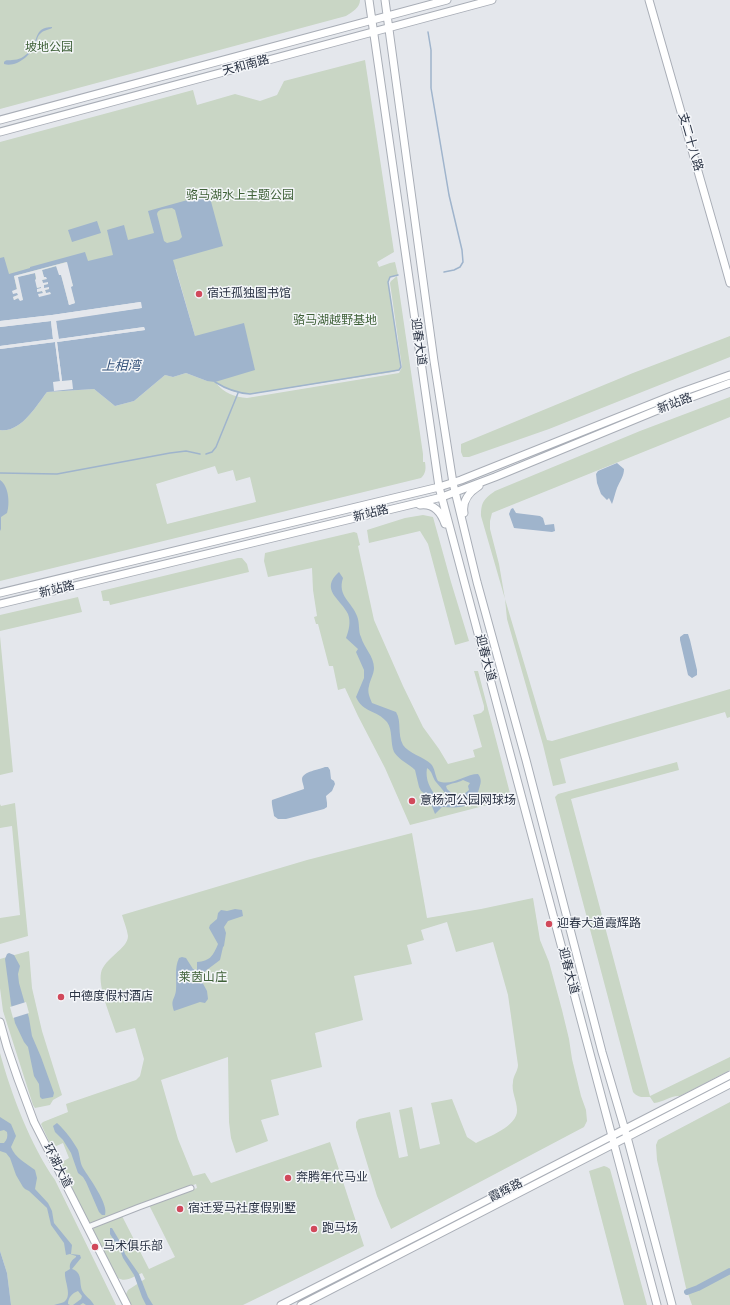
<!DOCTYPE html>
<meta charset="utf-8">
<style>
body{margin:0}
canvas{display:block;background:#e4e7ec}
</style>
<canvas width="730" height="1305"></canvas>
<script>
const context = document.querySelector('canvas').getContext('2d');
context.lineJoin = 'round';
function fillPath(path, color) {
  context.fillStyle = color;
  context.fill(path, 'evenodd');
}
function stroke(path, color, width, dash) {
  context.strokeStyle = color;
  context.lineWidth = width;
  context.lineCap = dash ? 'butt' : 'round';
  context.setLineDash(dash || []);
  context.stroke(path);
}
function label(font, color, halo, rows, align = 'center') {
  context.font = font + ' "Roboto Condensed","Noto Sans SC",sans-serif';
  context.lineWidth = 3;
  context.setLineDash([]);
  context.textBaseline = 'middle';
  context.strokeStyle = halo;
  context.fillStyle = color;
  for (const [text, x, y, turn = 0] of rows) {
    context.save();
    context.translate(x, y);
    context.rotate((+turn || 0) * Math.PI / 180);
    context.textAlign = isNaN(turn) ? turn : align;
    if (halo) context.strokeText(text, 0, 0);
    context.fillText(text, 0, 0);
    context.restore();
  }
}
fillPath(new Path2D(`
 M0 0H360C360 8 352 12 346 16L0 109Z
 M365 60 394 252 377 262 379 267 390 263 395 262 398 275 390 277 388 282 401 367 399 370 393 372 250 394 235 392 216 383C224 393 235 397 247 398L399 373 402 367 390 283 391 281 397 276 423 454V462H425C426 469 426 473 421 478L0 581V430C21 433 36 406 47 392L94 389 115 406 134 401 165 375 173 377 186 373 207 381 195 336 176 269 75 303 20 301 0 295V142L193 90 197 105 235 94 260 101 277 95 284 81ZM215 466 218 474 233 470 236 481 250 477 256 502 167 524 156 484Z
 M730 336V357L549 429 469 457H463L461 452V444L633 373Z
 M730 397V417L492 513 490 521V529L499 564 505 599 547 740 552 741 730 689V717L727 718 725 712 560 759 566 783 553 786 543 745 507 619 505 599 481 516C481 502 484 499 495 491L640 431Z
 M423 515 433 517 451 582 469 641 455 645 428 544 420 531 369 543 367 530 405 518Z
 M354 532 357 533 360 545 358 546 374 620 403 686 423 727 439 749 448 764 475 757 473 750 482 747 473 715 481 713 484 710V706L474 671H478L511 797 510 801 504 803 502 797 497 798 495 803 410 825 385 768 358 716 345 688 338 690 333 666H329L318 624H316L314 617 317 616 313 590 312 568 268 577 264 561 265 553Z
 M238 558H242L247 564 249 572 110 605 109 601H103L101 591Z
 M78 597 82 612 0 631V615Z
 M0 636 13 772 0 775Z
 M677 762 679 770 571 799 650 1096 730 1057V1070L680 1096C671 1095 664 1102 654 1103L650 1097C643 1097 638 1098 633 1092L555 797 558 794Z
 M15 803 28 936 0 944V918L20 915 12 826 0 828V804L1 806Z
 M412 833 427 918 481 909 533 898 540 940 549 962 562 1010 569 1039 572 1059 581 1096 586 1110 587 1121 584 1127 391 1229 377 1196 356 1127V1122L359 1119 390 1112 399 1158 408 1156 399 1110 412 1107 420 1149 440 1144 431 1103 452 1099 467 1137 476 1143C488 1137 518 1126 517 1110 517 1101 511 1091 513 1082 513 1076 518 1071 518 1065L508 995 493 942 456 952 447 922 421 930 424 940 407 945 412 964 354 976 363 1020 315 1033 322 1067 271 1080 279 1115 261 1120 268 1141 236 1153 231 1138 229 1122 228 1057 161 1080 178 1139 193 1176 205 1173 211 1183 330 1142 364 1246 243 1305H130L125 1296 128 1290 145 1279 142 1273C134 1276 126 1283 118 1278L92 1230C99 1222 113 1220 122 1216L149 1269 175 1257 149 1205 197 1188 196 1184 90 1224 60 1165V1163L69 1158 63 1143 52 1148 41 1124 43 1122 68 1112 66 1104 136 1080 140 1076 144 1059 135 1028 116 1033C111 1018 98 987 101 973 104 958 128 949 128 936 127 929 124 922 122 915L307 860Z
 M29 951 32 988 42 1031 62 1095 53 1100 50 1105 35 1108 33 1105 3 1011 0 988V959Z
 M0 1053C11 1094 31 1146 55 1180L116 1305H11L7 1273 0 1251Z
 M730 1102V1305H692L686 1288 657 1160 656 1145 658 1140Z
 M604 1166 607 1167 610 1169 647 1305H624L589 1171Z`), '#c9d6c5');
fillPath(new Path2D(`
 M52 27V28C48 30 44 30 41 33 37 36 37 41 35 45 31 55 16 68 4 64V62C7 59 8 61 12 60 19 60 24 57 29 52 39 42 33 27 52 27Z
 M209 194 223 246 173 260 195 336 244 323 255 370 215 382 207 381 186 373 173 377 165 375 134 401 115 406 94 389 47 392C36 406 21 433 0 430V349L55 342 60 381H62L57 342 145 330 144 327 58 339 56 320 141 308 140 302 52 315 0 321V258L4 257 9 274 30 268V267L85 252 88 261 113 255 107 230 124 225 128 240 154 233 148 211ZM172 208 175 210 182 237 179 240 167 243 164 241 157 214C158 208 167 209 172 208ZM66 262 73 286H70L75 303 69 305 61 274 57 266 42 270 44 278 46 279 42 280 43 283 48 284 43 285 44 288 49 289 45 290 46 293H43L42 291 38 292 41 288V287L37 288 35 273 17 277 23 300 19 298 14 300 13 297 18 295 14 276Z
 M97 221 101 233 72 242 68 230Z
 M51 321 53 339 0 346V327Z
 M617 463 624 469C624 476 620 481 617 488 615 493 614 499 612 504L609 498 607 500 601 494 597 483 596 474 598 471Z
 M0 480C9 486 10 504 7 513L1 517V529L0 531Z
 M513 508 516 513 540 516 543 518 545 525 554 524 555 531 552 532 514 528 509 514 511 509Z
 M339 572 343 578C337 596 352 602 357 616 360 623 358 631 361 637 364 648 374 656 374 668 374 674 370 680 369 686 367 692 370 698 372 703L396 712C402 722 397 734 403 745 408 753 424 757 431 764 435 768 435 776 438 781 452 787 465 774 478 774 482 779 481 783 479 789 474 809 459 808 442 807L435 814 428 796 421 791 419 787 415 770C409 764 399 760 394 752 390 743 393 730 387 722 377 710 363 713 356 697L364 678V670L356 652 358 649 346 638C349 630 351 622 348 614 341 599 319 590 339 572ZM427 768C433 772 432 777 436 782 440 787 444 790 446 796L445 798H437C430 788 425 780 427 768ZM463 780 470 783 468 786 469 790 463 795 455 796 447 789 446 786C451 783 458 783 463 780Z
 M684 634H688L690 640 697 670V675L692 678 688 675 680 640V637Z
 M325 767H328L330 770 331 779 334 781 335 784 332 791 326 796 327 803V807L324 809 286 819H278L274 816C274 813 271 803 272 800L304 789C304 786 302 782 302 779 303 771 319 770 325 767Z
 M235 909 242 910 243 916 228 921 224 927 226 933 224 946 223 947 220 960 204 972 200 978 207 991 208 999 205 1003 200 1002 174 1011C170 999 175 1000 176 990 177 979 174 969 179 958L182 957 186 958 193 969 197 970V962C210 961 213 956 218 944L209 928 210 925 217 919 218 913 221 910 227 911Z
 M9 953 14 955 20 966 18 974 19 983 29 1018 32 1036 41 1057 54 1093 53 1097 42 1099 40 1097 39 1084 34 1076 28 1047 24 1042 15 1023 11 1004 5 959 7 954Z
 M0 1117 11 1124 16 1136 11 1147C15 1158 26 1163 35 1170L37 1178 35 1189 48 1203 52 1211 54 1223 72 1245 71 1254 80 1255 81 1258 72 1269C84 1273 78 1284 83 1292 86 1297 91 1299 94 1305H86L83 1303 80 1305H73L81 1299 82 1296 78 1291C72 1293 68 1298 68 1304L70 1305H54C57 1304 62 1303 64 1302 73 1296 64 1281 65 1272L70 1269C69 1263 72 1260 76 1257V1256L70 1254 66 1255 64 1243 51 1225 47 1208 29 1191 25 1189 23 1187 16 1175 10 1158 6 1153 0 1151V1143H4C7 1140 8 1136 7 1132L4 1130 0 1131Z
 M57 1123C65 1130 73 1141 78 1150 80 1156 80 1163 83 1168 89 1178 109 1204 105 1215H102L99 1212 86 1182 83 1177 78 1173 71 1153 63 1140 55 1132 53 1126Z
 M110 1228H112L122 1245 125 1254 139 1274 148 1297 153 1305H146L142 1297 134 1275 123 1258 119 1247 115 1242 110 1234Z
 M0 1251 7 1273 11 1305H0Z`), '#9fb4cc');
fillPath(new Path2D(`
 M67 262 73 286 71 287 75 303 69 305 61 275H59L56 266 42 270 44 277H46L47 279 42 280 43 283 48 282V284L44 285V288L49 287V289L45 290 46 293 50 292 51 294 39 297 38 294 43 293 42 291 37 292V289L41 288V287L37 288 35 280 36 279V277L35 273 18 277 23 300 20 301 18 298 14 300 13 297 18 295 17 293 13 294 12 291 17 289 14 276Z
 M141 302 142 308 56 321 59 339 144 327 145 330 57 342 62 381 72 380 73 389 54 391 53 382 60 381 55 342 0 349V346L53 339 51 321 0 327V325L51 319 53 321 56 340 54 321 55 319 139 306V304L52 317 0 323V321L52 315Z
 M26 1002 29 1013 13 1018 10 1007Z`), '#e4e7ec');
stroke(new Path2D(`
 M428 32 431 50V88L449 195 462 250 463 262 460 267 454 270 444 272
 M215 382C226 389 237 393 250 394L399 370 401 367 400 361 388 282 390 277 398 275
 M206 454 212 452 216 447 238 393
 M0 473 57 474 170 453 186 451 200 454`), '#9fb4cc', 1.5);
stroke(new Path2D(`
 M687 1292 698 1288 730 1271`), '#9fb4cc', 6);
const street = new Path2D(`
 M88 1227 139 1207 191 1188`);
const secondary = new Path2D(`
 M369 0 439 487 657 1305
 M385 0 434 361 453 483 477 582 526 760 602 1052 627 1137 672 1305
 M649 0 730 283
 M0 120 447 0
 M0 132 492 0
 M420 505C434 503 441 512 445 524
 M464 513C462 501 468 493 479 486
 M0 593 439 487 461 480 679 393 730 375
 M0 604 442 497 495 477 665 407 730 383
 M0 1022 7 1047 18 1079 34 1122 127 1305
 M281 1305 431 1229 730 1075
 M301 1305 730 1084`);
stroke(street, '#a9aeb7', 7);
stroke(secondary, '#a9aeb7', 9);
stroke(street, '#f7f8fa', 5);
stroke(secondary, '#fff', 7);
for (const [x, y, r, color] of [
 [199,294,4,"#d1495b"],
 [412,801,4,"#d1495b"],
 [549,924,4,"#d1495b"],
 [61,997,4,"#d1495b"],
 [288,1178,4,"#d1495b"],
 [180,1209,4,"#d1495b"],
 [314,1229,4,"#d1495b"],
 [95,1247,4,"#d1495b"]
]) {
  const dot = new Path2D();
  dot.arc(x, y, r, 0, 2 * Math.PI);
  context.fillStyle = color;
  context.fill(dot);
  stroke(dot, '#f4f6f9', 1.5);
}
label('12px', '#3f6138', '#f4f6f9', [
 ["坡地公园",49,48],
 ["骆马湖水上主题公园",240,196],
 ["骆马湖越野基地",335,321],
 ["莱茵山庄",203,978]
]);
label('12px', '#2b3445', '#f4f6f9', [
 ["天和南路",246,66,-15],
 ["支二十八路",690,142,74],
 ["迎春大道",418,342,82],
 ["新站路",675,404,-21],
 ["新站路",371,514,-14],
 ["新站路",57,590,-14],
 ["迎春大道",485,658,75],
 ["迎春大道",568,971,75],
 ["环湖大道",57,1166,63],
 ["霞辉路",506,1191,-27]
]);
label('12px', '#2b3445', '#f4f6f9', [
 ["宿迁孤独图书馆",207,294],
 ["意杨河公园网球场",420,801],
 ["迎春大道霞辉路",557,924],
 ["中德度假村酒店",69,997],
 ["奔腾年代马业",296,1178],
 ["宿迁爱马社度假别墅",188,1209],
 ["跑马场",322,1229],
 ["马术俱乐部",103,1247]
], 'left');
label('italic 13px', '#34527a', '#f4f6f9', [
 ["上相湾",121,367]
]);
</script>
